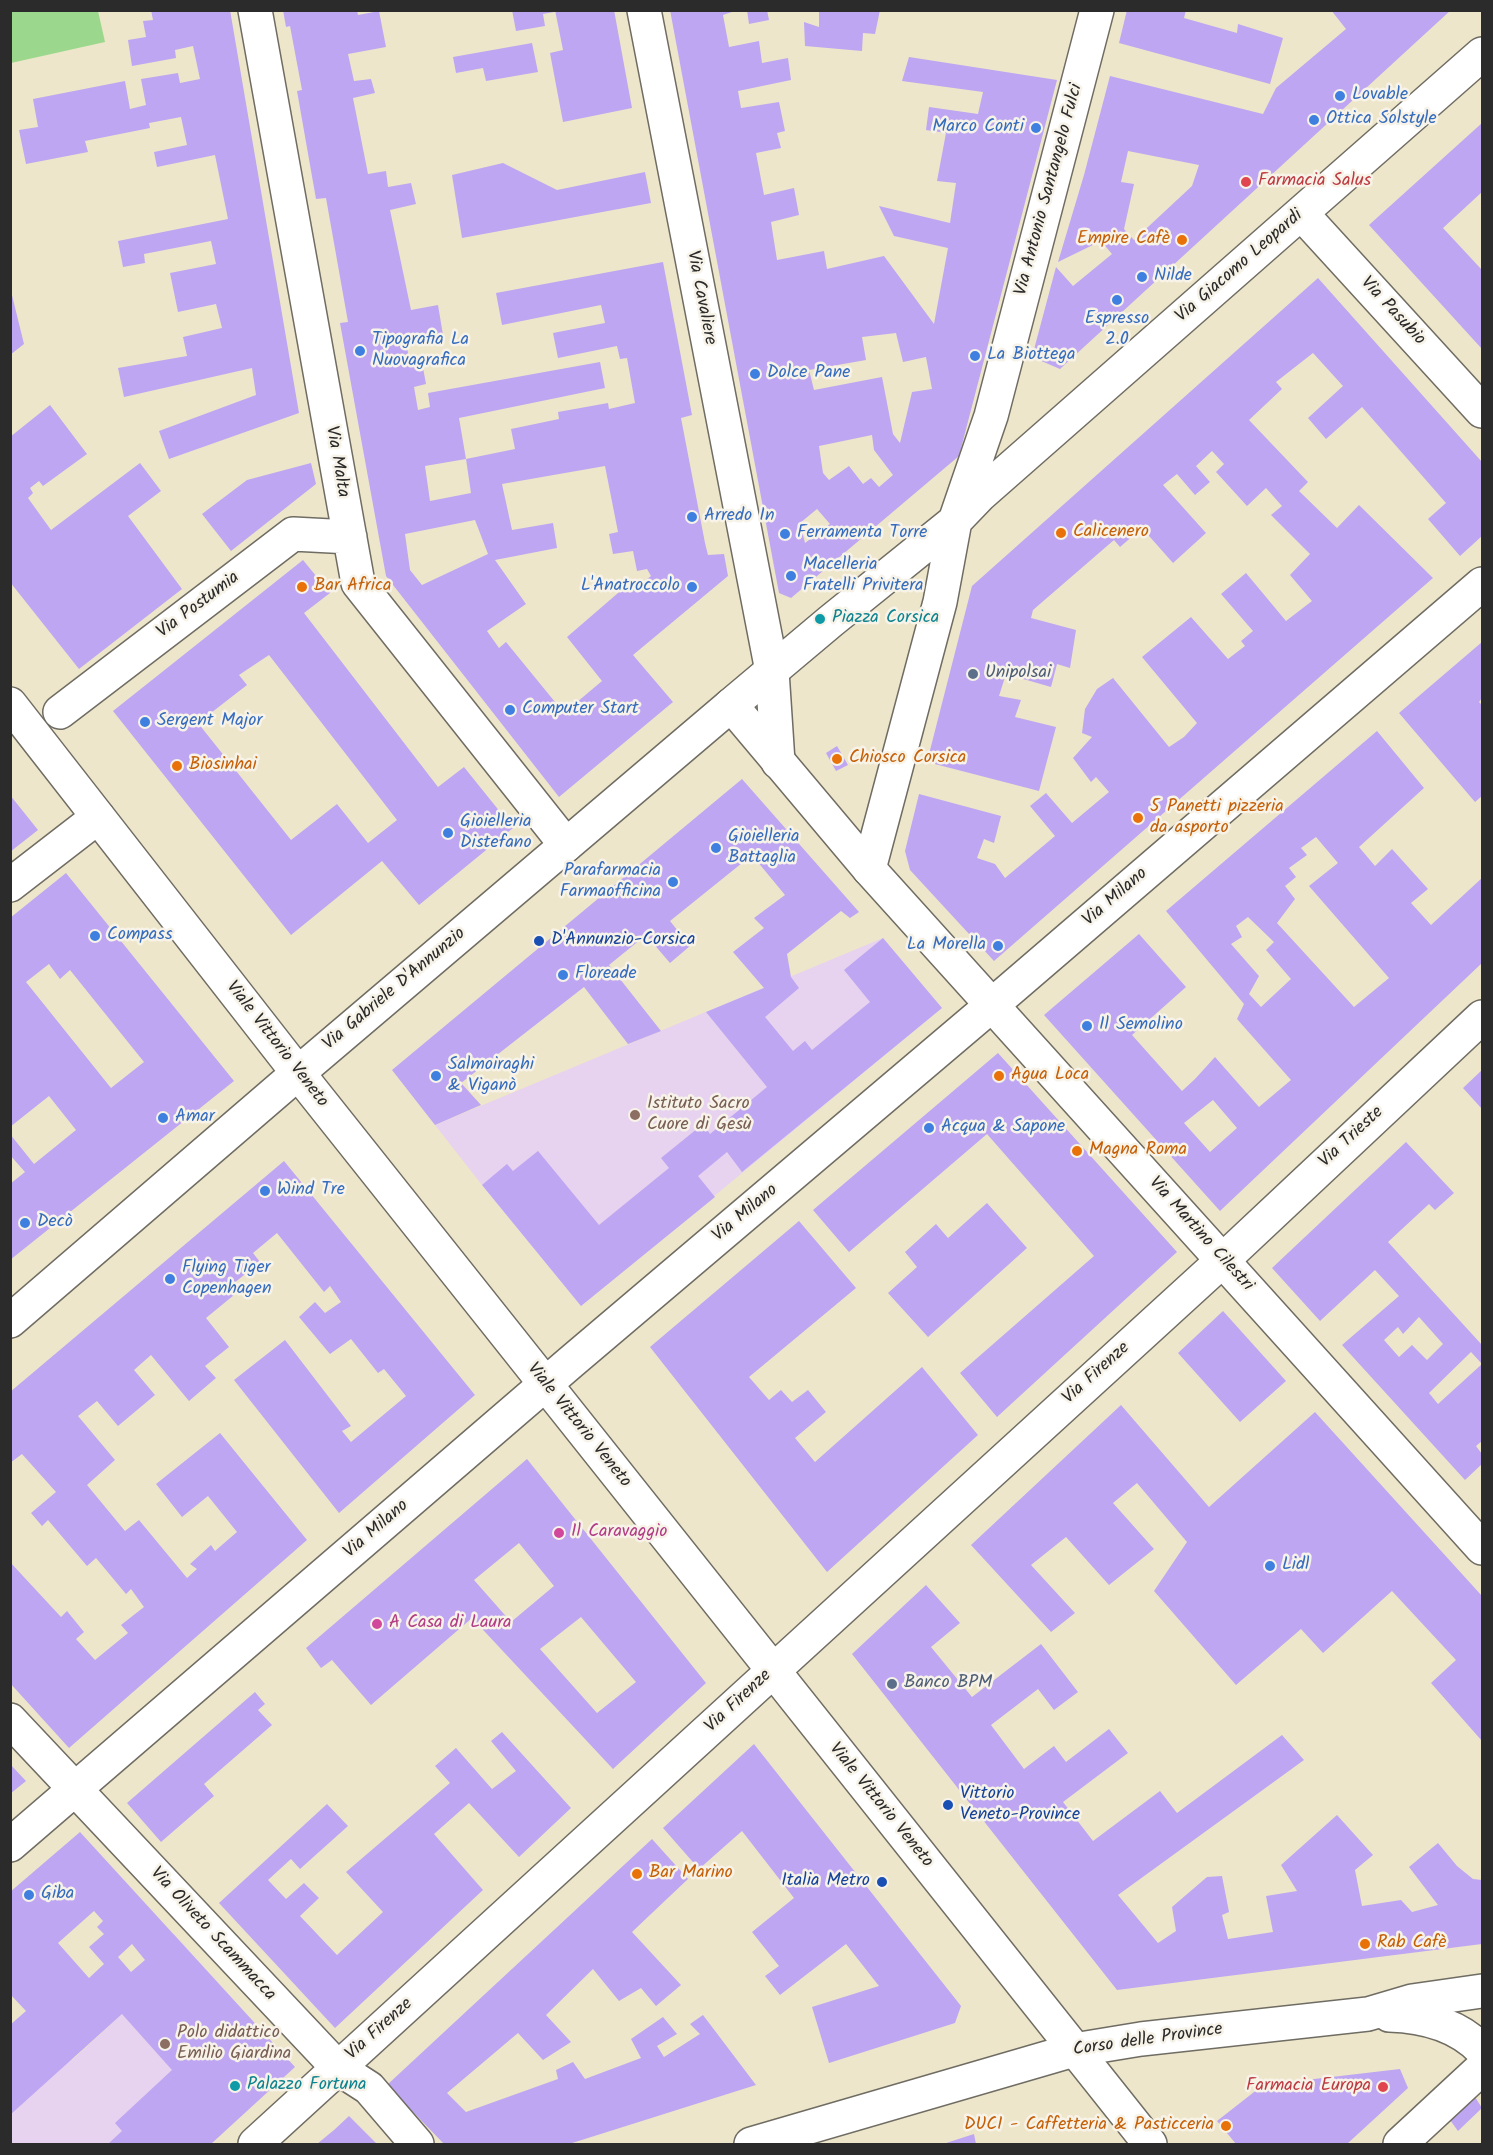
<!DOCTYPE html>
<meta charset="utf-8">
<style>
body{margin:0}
#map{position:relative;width:1493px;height:2155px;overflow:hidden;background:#eee6ca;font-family:Kalam,sans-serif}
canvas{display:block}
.frame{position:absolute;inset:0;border:12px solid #2b2b2b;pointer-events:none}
</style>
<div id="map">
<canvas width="1493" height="2155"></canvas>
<div class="frame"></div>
</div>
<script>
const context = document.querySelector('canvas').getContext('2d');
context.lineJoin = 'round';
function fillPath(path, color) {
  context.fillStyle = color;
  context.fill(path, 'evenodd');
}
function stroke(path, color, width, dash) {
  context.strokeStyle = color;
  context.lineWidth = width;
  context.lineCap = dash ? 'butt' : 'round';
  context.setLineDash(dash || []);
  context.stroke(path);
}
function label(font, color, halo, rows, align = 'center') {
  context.font = font + ' Kalam,sans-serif';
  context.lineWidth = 5;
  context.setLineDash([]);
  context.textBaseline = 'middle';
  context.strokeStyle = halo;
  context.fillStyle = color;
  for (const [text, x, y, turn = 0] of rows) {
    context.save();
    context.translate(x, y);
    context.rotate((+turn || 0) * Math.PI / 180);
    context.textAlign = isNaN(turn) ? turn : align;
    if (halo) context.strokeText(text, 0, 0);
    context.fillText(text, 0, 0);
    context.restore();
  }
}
fillPath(new Path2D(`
 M883 938 942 1008 581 1306 482 1185 435 1125Z
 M174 1934 259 2028 132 2144H11L10 2025 26 2011 72 2060 122 2014 105 1996Z`), '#e7d2ef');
fillPath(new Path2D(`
 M10 11H98L105 42 11 63Z`), '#9bd88d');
fillPath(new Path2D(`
 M151 10H230L299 413 169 459 159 431 256 395 252 368 124 397 118 368 187 356 183 337 222 328 216 304 178 312 170 273 216 264 211 241 144 254 145 263 123 267 118 241 228 219 215 155 157 167 154 152 187 145 181 117 149 123 150 128 85 141 88 152 26 164 19 130 38 127 33 99 125 81 130 109 146 105 141 79 178 73 180 83 200 79 193 46 175 50 176 58 132 66 128 40 146 37 143 21 153 20Z
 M283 10H357L358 15 379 11 386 47 348 54 354 81 371 79 375 93 353 98 368 174 386 171 388 187 411 183 416 204 390 210 411 310 438 305 444 341 424 344 423 338 406 341 409 359 421 357 426 384 414 387 418 410 430 407 428 393 600 362 605 388 459 418 466 459 515 449 511 429 559 419 558 412 608 403 609 409 635 403 627 358 620 359 617 346 558 358 553 333 605 323 601 305 502 325 496 293 663 262 692 415 681 418 705 543 708 555 724 554 728 576 633 655 673 702 559 797 386 576 340 323 348 322 326 198 316 199 297 91 302 90 290 26 286 27ZM466 459 471 493 430 501 425 466ZM605 466 618 532 609 534 613 554 633 551 637 571 647 569 651 576 629 593 625 587 567 637 602 681 564 713 506 642 499 648 487 631 526 604 495 560 557 548 553 523 512 530 502 484ZM475 520 488 554 422 585 410 570 405 534Z
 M512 10H554V12L543 14 545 26 516 31Z
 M555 10H614L632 108 563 122 550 53 563 50Z
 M670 10H738L723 15 729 47 759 41 762 63 788 58 791 80 738 91 741 108 779 102 785 131 777 133 781 148 756 153 764 195 794 188 799 215 771 222 777 260 824 251 827 269 884 256 934 324 948 248 894 236 879 206 950 223 956 183 937 181 946 133 926 130 929 107 978 114 983 92 902 81 909 57 1057 80 959 456 791 598 779 593ZM896 333 903 362 926 357 932 389 912 392 900 443 893 434 882 377 814 390 809 370 866 360 862 337ZM872 435 874 450 893 475 879 487 871 478 863 484 849 466 829 480 823 473 819 446ZM817 509 830 524 805 543 800 523Z
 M747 10H767L769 20 749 24Z
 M819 10H880L875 34 863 33 862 51 805 46 804 22 819 27Z
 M1127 10H1186L1184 18 1237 33 1238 24 1283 38 1270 84 1119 43Z
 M1331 10H1451L1060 369 1032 357 1056 267 1073 286 1112 254 1101 241 1058 262 1084 175 1110 76 1263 114 1276 88 1346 29ZM1128 151 1199 165 1192 186 1134 240 1124 229 1134 184 1121 182Z
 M532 43 538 72 486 81 483 68 456 73 453 57Z
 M1482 123V192L1443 228 1482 270V349L1369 225Z
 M503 163 557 190 645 172 651 203 462 238 452 175Z
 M1318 278 1482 462V536L1460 556 1428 519 1446 503 1362 407 1326 439 1308 418 1343 386 1313 353 1276 382 1282 389 1249 420 1308 482 1299 491 1337 528 1359 505 1433 578 994 961 910 870 905 851 919 794 1001 816 994 843 984 839 977 858 995 864 1005 878 1055 836 1030 806 1046 793 1072 823 1109 792 1096 777 1091 782 1073 758 1092 737 1082 733 1085 709 1097 689 1113 678 1169 747 1184 737 1197 723 1142 657 1191 617 1228 659 1245 646 1241 641 1253 631 1221 594 1246 573 1286 621 1312 601 1290 575 1310 554 1271 515 1282 506 1266 488 1247 506 1216 472 1224 464 1212 451 1196 466 1210 482 1195 495 1177 474 1163 485 1206 533 1173 563 1142 528 1120 547 1114 540 1033 610 1031 618 1076 630 1070 668 1057 664 1051 687 1006 674 999 696 1021 700 1015 717 1056 727 1039 791 927 762 972 586Z
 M10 287 24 344 10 355Z
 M50 405 87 454 43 486 39 481 30 488 33 493 28 498 51 530 140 463 161 491 128 516 182 589 79 669 10 582V437Z
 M311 463 316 484 231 551 202 514 247 480Z
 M303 560 330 593 304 613 438 787 464 767 513 828 419 905 382 861 291 935 113 711ZM269 655 397 820 368 843 337 804 291 840 198 723 247 685 239 675Z
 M1482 642V698L1479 702 1482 705V796L1475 802 1399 713Z
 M1377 731 1424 788 1359 847 1375 866 1392 849 1428 889 1411 903 1431 925 1482 878V963L1220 1211 1044 1015 1139 934 1186 987 1132 1035 1182 1091 1195 1079 1215 1057 1259 1107 1291 1080 1237 1019 1244 1004 1166 911ZM1316 837 1338 863 1309 886 1389 978 1354 1007 1277 923 1295 899 1285 886 1296 877 1289 868 1307 855 1301 848ZM1248 917 1274 942 1266 950 1291 979 1261 1007 1249 994 1259 976 1231 944 1242 937 1236 926ZM1213 1100 1237 1128 1210 1152 1184 1123Z
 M837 746 848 765 836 771 826 753Z
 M742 779 859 912 850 918 841 911 787 954 791 977 799 988 765 1017 793 1051 805 1041 812 1050 870 1002 844 970 883 938 942 1008 742 1172 727 1152 698 1176 715 1197 581 1306 482 1185 507 1164 513 1171 538 1151 599 1225 669 1168 661 1158 703 1124 710 1134 767 1087 706 1012 764 988 733 952 764 928 754 918 785 895 752 855 670 921 690 946 670 963 646 935 609 965 661 1031 628 1044 584 987 461 1083 481 1105 435 1125 392 1070Z
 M10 795 38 830 10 852Z
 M66 873 234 1081 10 1260V1184L25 1172 10 1155V1134L34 1164 76 1130 49 1096 10 1127V918ZM49 964 60 979 70 970 144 1062 111 1088 26 982Z
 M998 1053 1177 1252 997 1417 960 1373 1094 1256 987 1134 849 1252 813 1210Z
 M1482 1070V1109L1463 1088Z
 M1406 1142 1454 1193 1435 1210 1429 1204 1388 1242 1482 1345V1441L1476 1446 1482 1454V1464L1465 1480 1342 1345 1399 1296 1375 1270 1320 1321 1272 1268ZM1419 1317 1443 1344 1427 1360 1412 1345 1399 1357 1384 1340 1398 1327 1403 1334ZM1471 1352 1482 1364 1438 1404 1429 1393Z
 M284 1161 475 1395 339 1513 234 1380 285 1340 351 1426 342 1431 351 1442 406 1396 384 1369 378 1373 351 1339 330 1354 299 1317 315 1302 325 1313 341 1302 330 1286 324 1292 277 1233 253 1253 260 1262 228 1288 234 1295 206 1318 229 1347 205 1366 216 1378 189 1401 151 1355 134 1370 155 1395 118 1426 97 1401 78 1416 115 1460 87 1485 125 1531 139 1520 187 1578 197 1569 190 1564 211 1545 215 1551 237 1532 208 1496 182 1517 156 1484 220 1433 307 1540 69 1748 10 1683V1562L61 1617 67 1611 84 1632 76 1639 95 1660 128 1633 121 1625 144 1607 131 1589 126 1594 96 1558 87 1566 48 1520 42 1526 31 1513 56 1492 22 1454 10 1463V1392Z
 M987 1203 1027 1248 928 1337 888 1293 917 1267 905 1252 936 1224 948 1238Z
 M799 1221 856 1288 749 1377 769 1400 781 1390 792 1402 808 1390 826 1412 795 1438 815 1462 922 1367 978 1435 827 1572 650 1347Z
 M1223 1311 1286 1381 1240 1422 1178 1353Z
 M1121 1405 1209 1507 1315 1412 1482 1596V1741L1431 1683 1456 1660 1392 1591 1323 1653 1301 1629 1236 1685 1154 1591 1187 1542 1137 1483 1113 1503 1154 1549 1109 1585 1066 1537 1031 1565 1075 1613 1051 1632 971 1545Z
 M527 1459 706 1683 613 1769 472 1618 371 1705 332 1660 321 1668 306 1648ZM519 1543 554 1586 511 1622 474 1580ZM581 1617 636 1682 597 1713 540 1649Z
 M926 1585 960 1623 931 1647 972 1697 1041 1644 1078 1692 1054 1710 1038 1689 991 1725 1024 1769 1054 1746 1066 1762 1109 1729 1128 1753 1063 1802 1093 1841 1160 1791 1177 1813 1282 1735 1304 1760 1118 1895 1158 1943 1176 1931 1172 1907 1207 1877 1222 1876 1229 1912 1222 1915 1228 1939 1273 1932 1266 1896 1297 1891 1281 1865 1337 1815 1373 1855 1355 1870 1362 1906 1401 1900 1412 1912 1438 1905 1409 1867 1438 1843 1457 1866 1473 1879 1482 1880V1944L1117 1990 852 1654Z
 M255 1692 265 1704 258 1710 272 1725 204 1784 214 1796 161 1842 127 1803Z
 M502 1732 571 1808 519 1857 469 1803 434 1834 483 1890 335 2028 219 1903 327 1804 348 1826 300 1869 291 1859 268 1880 286 1899 304 1883 319 1898 300 1916 337 1955 383 1912 346 1872 450 1783 435 1766 456 1748 492 1789 516 1771 491 1741Z
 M754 1744 961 2006 955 2023 829 2063 812 2007 879 1986 846 1944 780 1995 765 1976 779 1966 752 1932 794 1898 742 1831 699 1869 663 1828Z
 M10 1764 26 1781 10 1794Z
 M80 1832 295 2067 211 2144H108L122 2131 115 2123 172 2070 122 2014 10 2115V2025L26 2011 10 1994V1892ZM94 1911 103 1921 97 1927 104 1934 89 1947 104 1964 89 1978 58 1943ZM132 1944 145 1960 131 1972 118 1957Z
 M652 1839 688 1879 632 1932 681 1985 656 2006 641 1988 619 2001 593 1969 546 2015 571 2042 543 2060 518 2033 447 2093 466 2112 558 2079 556 2070 573 2062 585 2079 641 2058 631 2039 663 2017 677 2034 657 2046 664 2057 700 2034 690 2024 703 2015 756 2085 569 2144H444L387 2085Z
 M1400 2069 1408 2088 1347 2144H1236L1217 2121 1263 2085Z
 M1475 2097 1482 2108 1458 2131 1450 2120Z
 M349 2116 377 2144H317L334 2130Z
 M974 2134 976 2144H943Z`), '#bea6f2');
const street = new Path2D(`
 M255 10 358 583 566 845
 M644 10 772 671 778 762
 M60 712 293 534 350 537
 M10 885 98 817
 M10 1720 338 2068 369 2088 417 2144
 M10 1845 571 1362 992 1005 1482 584
 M255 2144 1223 1260 1482 1017
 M1400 2144 1482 2068`);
const secondary = new Path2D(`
 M1301 213 1482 411
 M731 705 831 621 955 521 980 495 1482 54
 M869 869 940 602 955 521 991 416 1097 10
 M10 1321 298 1073
 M1389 2015C1423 2016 1458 2025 1482 2050
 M751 2144 1074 2050 1141 2039 1368 2014 1412 2001 1482 1991`);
const primary = new Path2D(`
 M10 704 298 1073 1150 2144
 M298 1073 731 705 869 869 1482 1548`);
stroke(street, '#6f6c63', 36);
stroke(secondary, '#6f6c63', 36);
stroke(primary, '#6f6c63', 36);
stroke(street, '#fff', 33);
stroke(secondary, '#fff', 33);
stroke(primary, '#fff', 33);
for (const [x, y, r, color] of [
 [1340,96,6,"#3f7fe0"],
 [1314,120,6,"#3f7fe0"],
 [1036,128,6,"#3f7fe0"],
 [1246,182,6,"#e0444e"],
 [1182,240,6,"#e8710a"],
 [1142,277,6,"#3f7fe0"],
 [1117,300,6,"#3f7fe0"],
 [360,351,6,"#3f7fe0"],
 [975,356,6,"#3f7fe0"],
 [755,374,6,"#3f7fe0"],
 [692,517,6,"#3f7fe0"],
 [1061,533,6,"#e8710a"],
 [785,534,6,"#3f7fe0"],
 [791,576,6,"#3f7fe0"],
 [302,587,6,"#e8710a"],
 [692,587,6,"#3f7fe0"],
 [820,619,6,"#0f9aa8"],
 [973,674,6,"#5c6f8a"],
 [510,710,6,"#3f7fe0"],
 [145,722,6,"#3f7fe0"],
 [837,759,6,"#e8710a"],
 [177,766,6,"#e8710a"],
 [1138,818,6,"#e8710a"],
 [448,833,6,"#3f7fe0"],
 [716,848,6,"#3f7fe0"],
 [673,882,6,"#3f7fe0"],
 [95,936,6,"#3f7fe0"],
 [539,941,6,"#1a4fb4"],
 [998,946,6,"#3f7fe0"],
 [563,975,6,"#3f7fe0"],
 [1087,1026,6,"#3f7fe0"],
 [436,1076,6,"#3f7fe0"],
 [999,1076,6,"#e8710a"],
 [635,1115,6,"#8d6e63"],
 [163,1118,6,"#3f7fe0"],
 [929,1128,6,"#3f7fe0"],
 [1077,1151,6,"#e8710a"],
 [265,1191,6,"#3f7fe0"],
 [25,1223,6,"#3f7fe0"],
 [170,1279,6,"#3f7fe0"],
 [559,1533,6,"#d1479c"],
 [1270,1566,6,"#3f7fe0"],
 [377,1624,6,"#d1479c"],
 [892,1684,6,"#5c6f8a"],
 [948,1805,6,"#1a4fb4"],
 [637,1874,6,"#e8710a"],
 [882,1882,6,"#1a4fb4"],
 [29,1895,6,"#3f7fe0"],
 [1365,1944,6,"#e8710a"],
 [165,2044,6,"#8d6e63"],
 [235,2086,6,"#0f9aa8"],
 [1383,2087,6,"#e0444e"],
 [1226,2126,6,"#e8710a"]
]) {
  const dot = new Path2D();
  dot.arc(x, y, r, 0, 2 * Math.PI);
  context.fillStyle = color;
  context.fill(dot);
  stroke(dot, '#f7f3e8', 2);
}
label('18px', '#366cbe', '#f7f3e8', [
 ["Lovable",1352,96],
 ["Ottica Solstyle",1326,120],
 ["Marco Conti",1024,128,"right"],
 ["Nilde",1154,277],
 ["Espresso",1117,320,"center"],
 ["2.0",1117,341,"center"],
 ["Tipografia La",372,341],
 ["Nuovagrafica",372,362],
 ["La Biottega",987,356],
 ["Dolce Pane",767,374],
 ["Arredo In",704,517],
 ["Ferramenta Torre",797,534],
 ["Macelleria",803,566],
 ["Fratelli Privitera",803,587],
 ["L'Anatroccolo",680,587,"right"],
 ["Computer Start",522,710],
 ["Sergent Major",157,722],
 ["Gioielleria",460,823],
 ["Distefano",460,844],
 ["Gioielleria",728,838],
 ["Battaglia",728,859],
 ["Parafarmacia",661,872,"right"],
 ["Farmaofficina",661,893,"right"],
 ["Compass",107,936],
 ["La Morella",986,946,"right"],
 ["Floreade",575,975],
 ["Il Semolino",1099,1026],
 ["Salmoiraghi",448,1066],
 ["& Viganò",448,1087],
 ["Amar",175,1118],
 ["Acqua & Sapone",941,1128],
 ["Wind Tre",277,1191],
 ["Decò",37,1223],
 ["Flying Tiger",182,1269],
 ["Copenhagen",182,1290],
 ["Lidl",1282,1566],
 ["Giba",41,1895]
], 'left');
label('18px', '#be3a42', '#f7f3e8', [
 ["Farmacia Salus",1258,182],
 ["Farmacia Europa",1371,2087,"right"]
], 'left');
label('18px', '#2b2b2b', '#f7f3e8', [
 ["Via Antonio Santangelo Fulci",1050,190,-75],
 ["Via Giacomo Leopardi",1240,267,-41],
 ["Via Cavaliere",700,298,79],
 ["Via Pasubio",1392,312,47],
 ["Via Malta",336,462,80],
 ["Via Postumia",199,606,-37],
 ["Via Milano",1116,898,-41],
 ["Via Gabriele D'Annunzio",395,990,-40],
 ["Viale Vittorio Veneto",276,1045,52],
 ["Via Trieste",1352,1138,-43],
 ["Via Milano",746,1214,-40],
 ["Via Martino Cilestri",1200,1235,48],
 ["Via Firenze",1097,1374,-42],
 ["Viale Vittorio Veneto",578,1426,51],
 ["Via Milano",377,1530,-41],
 ["Via Firenze",739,1702,-43],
 ["Viale Vittorio Veneto",880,1806,51],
 ["Via Oliveto Scammacca",212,1935,47],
 ["Via Firenze",380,2030,-42],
 ["Corso delle Province",1148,2041,-8]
]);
label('18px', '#c56008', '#f7f3e8', [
 ["Empire Cafè",1170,240,"right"],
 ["Calicenero",1073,533],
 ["Bar Africa",314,587],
 ["Chiosco Corsica",849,759],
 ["Biosinhai",189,766],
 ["5 Panetti pizzeria",1150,808],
 ["da asporto",1150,829],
 ["Agua Loca",1011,1076],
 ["Magna Roma",1089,1151],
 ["Bar Marino",649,1874],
 ["Rab Cafè",1377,1944],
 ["DUCI - Caffetteria & Pasticceria",1214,2126,"right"]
], 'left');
label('18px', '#0d838f', '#f7f3e8', [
 ["Piazza Corsica",832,619],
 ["Palazzo Fortuna",247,2086]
], 'left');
label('18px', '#4e5e75', '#f7f3e8', [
 ["Unipolsai",985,674],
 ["Banco BPM",904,1684]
], 'left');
label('18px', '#164399', '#f7f3e8', [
 ["D'Annunzio-Corsica",551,941],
 ["Vittorio",960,1795],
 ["Veneto-Province",960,1816],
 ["Italia Metro",870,1882,"right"]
], 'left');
label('18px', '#785e54', '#f7f3e8', [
 ["Istituto Sacro",647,1105],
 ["Cuore di Gesù",647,1126],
 ["Polo didattico",177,2034],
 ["Emilio Giardina",177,2055]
], 'left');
label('18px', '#b23c85', '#f7f3e8', [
 ["Il Caravaggio",571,1533],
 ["A Casa di Laura",389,1624]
], 'left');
</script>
